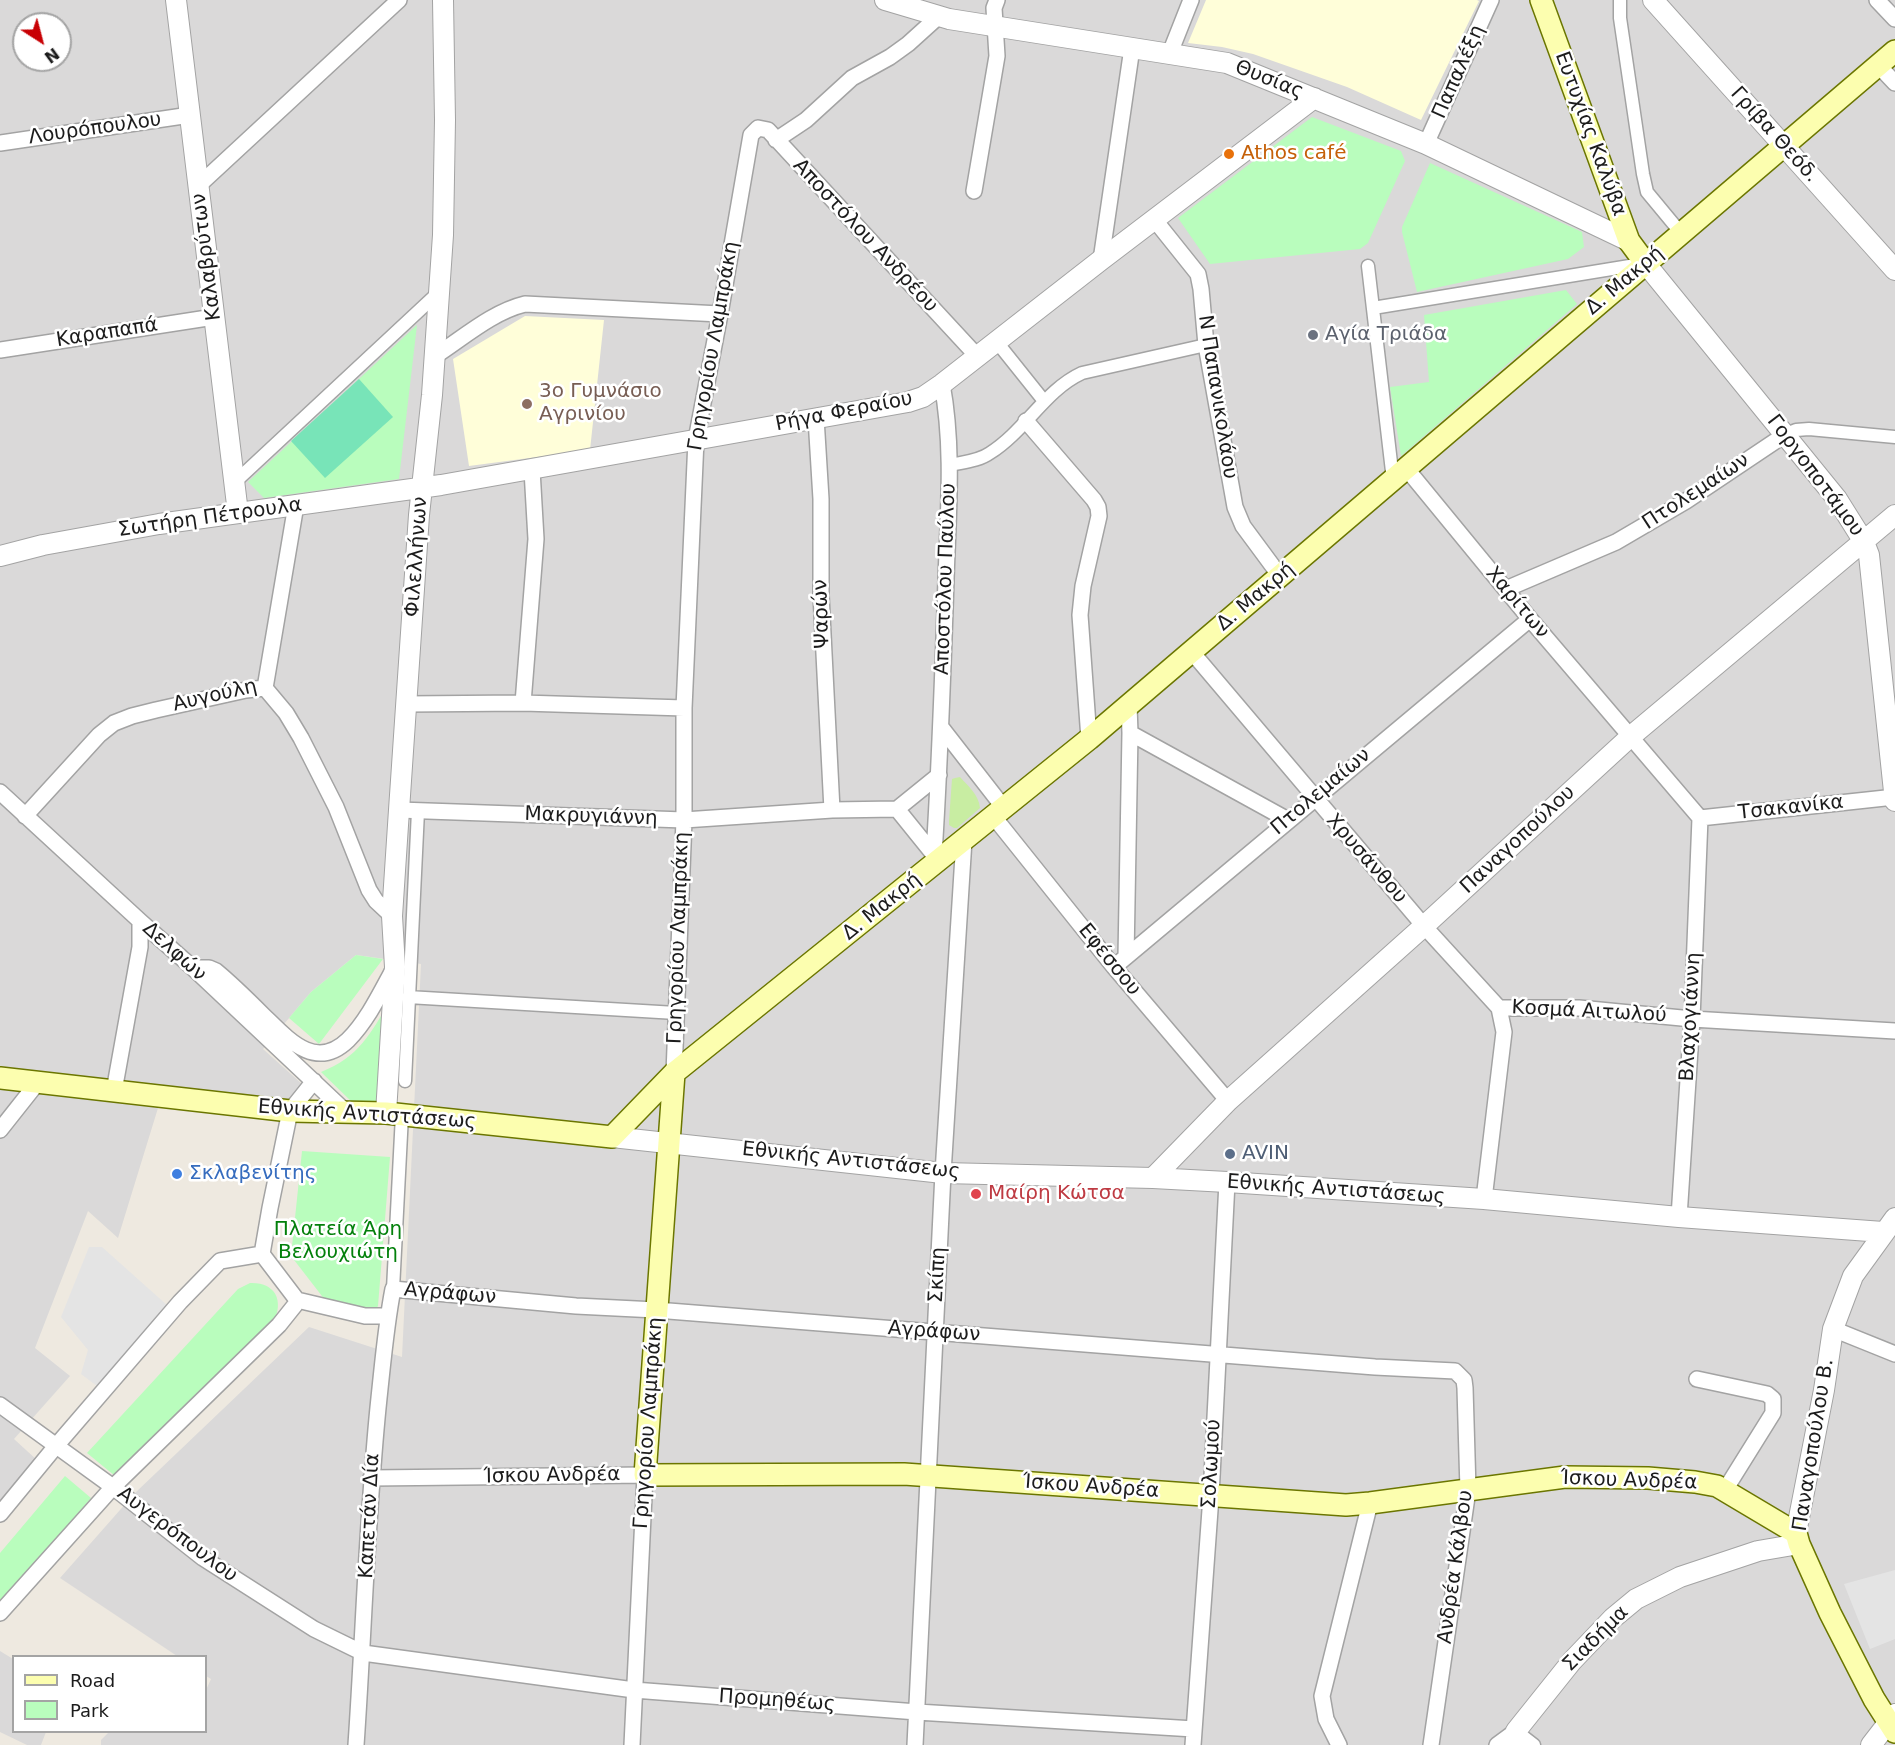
<!DOCTYPE html>
<meta charset="utf-8">
<style>
body{margin:0}
#map{position:relative;width:1895px;height:1745px;overflow:hidden;background:#eee9e0;font-family:"DejaVu Sans",sans-serif}
canvas{display:block}
.legend{position:absolute;left:12px;top:1655px;width:195px;height:78px;box-sizing:border-box;background:#fff;border:2px solid #a4a4a4;margin:0;padding:8px 10px;list-style:none;font-size:18px;color:#1c1c1c}
.legend li{display:flex;align-items:center;gap:12px;height:30px}
.legend b{width:30px;border:2px solid #a4a4a4}
.north{position:absolute;left:12px;top:12px;width:60px;height:60px;box-sizing:border-box;background:#fff;border:2px solid #a4a4a4;border-radius:50%;rotate:144deg;font-size:16px;font-weight:700;line-height:24px;text-align:center;color:#1c1c1c}
.north::after{content:'';display:block;margin:auto;width:21px;height:27px;background:#c80004;clip-path:polygon(50% 0,100% 100%,50% 72%,0 100%)}
</style>
<div id="map">
<canvas width="1895" height="1745"></canvas>
<ul class="legend">
<li><b style="height:8px;background:#fcfeaf"></b>Road</li>
<li><b style="height:16px;background:#b9fdbd"></b>Park</li>
</ul>
<div class="north">N</div>
</div>
<script>
const context = document.querySelector('canvas').getContext('2d');
context.lineJoin = 'round';
function fillPath(path, color) {
  context.fillStyle = color;
  context.fill(path, 'evenodd');
}
function stroke(path, color, width, dash) {
  context.strokeStyle = color;
  context.lineWidth = width;
  context.lineCap = dash ? 'butt' : 'round';
  context.setLineDash(dash || []);
  context.stroke(path);
}
function label(font, color, halo, rows, align = 'center') {
  context.font = font + ' "DejaVu Sans",sans-serif';
  context.lineWidth = 5;
  context.setLineDash([]);
  context.textBaseline = 'middle';
  context.strokeStyle = halo;
  context.fillStyle = color;
  for (const [text, x, y, turn = 0] of rows) {
    context.save();
    context.translate(x, y);
    context.rotate((+turn || 0) * Math.PI / 180);
    context.textAlign = isNaN(turn) ? turn : align;
    if (halo) context.strokeText(text, 0, 0);
    context.fillText(text, 0, 0);
    context.restore();
  }
}
fillPath(new Path2D(`
 M0 0H1895V1745H101V1740L109 1732H206V1690L211 1679 206 1676V1656H177L60 1578 135 1493 309 1327 402 1357 421 964 356 955 311 992 263 1049 302 1084 285 1105 162 1095 118 1238 88 1211 35 1348 70 1376 14 1439 38 1461 0 1504ZM24 24H60V60H24Z
 M0 1651 13 1659 14 1732H46L41 1745H27L0 1732Z`), '#dad9d9');
fillPath(new Path2D(`
 M1206 0H1477L1479 1 1421 120 1347 87 1253 54 1222 47 1188 43Z
 M525 316 604 320 590 450 469 466 453 359Z`), '#fffed9');
fillPath(new Path2D(`
 M955 778 960 777C968 786 979 795 980 808L957 828H954L949 825V821L952 779Z`), '#c8eda2');
fillPath(new Path2D(`
 M1312 117 1401 151 1405 161 1368 243 1360 249 1210 264 1178 218Z
 M1430 163 1582 232 1584 247 1568 259 1417 292 1402 232V227Z
 M1566 290 1577 304 1401 456 1390 387 1429 382 1424 315Z
 M417 325 399 479 264 498 248 482Z
 M356 955 383 959 319 1044 289 1018 311 992Z
 M390 1001 380 1103 354 1104 321 1072C359 1057 370 1034 390 1001Z
 M302 1151 390 1157 378 1306 373 1313 325 1300 291 1256Z
 M250 1283C275 1282 284 1300 274 1321L115 1476 87 1453 238 1289Z
 M65 1476 91 1498 0 1604V1553Z`), '#b9fdbd');
fillPath(new Path2D(`
 M359 379 393 417 325 478 291 441Z`), '#78e4b8');
fillPath(new Path2D(`
 M89 1247H102L177 1314 105 1392 81 1374 88 1350 61 1317Z
 M1895 1570V1639L1870 1649 1844 1584Z`), '#e4e4e4');
const pedestrian = new Path2D(`
 M1620 0V18L1643 174 1647 192 1681 233
 M1368 266 1393 480
 M1373 308 1642 264
 M996 341 1044 401
 M1786 434 1796 430 1809 429 1895 437
 M950 465C963 462 979 461 990 453 1025 431 1045 390 1082 373L1206 345
 M235 482 438 293
 M408 997 676 1013
 M405 1081 418 811
 M393 1289 402 1115
 M1516 1731 1534 1745`);
const minor = new Path2D(`
 M1877 0 1895 19
 M1170 53 1191 0
 M1878 65 1895 83
 M776 140 806 120 852 78 890 57 908 44 939 16
 M0 143 190 115
 M1426 144 1491 0
 M198 186 399 0
 M974 191 997 56 994 8 997 0
 M1154 219 1198 274 1201 289 1206 345 1235 507 1243 526 1280 576
 M1101 260 1132 48
 M0 350 214 317
 M435 356C463 338 492 312 525 304L720 314
 M816 418 821 499V595L832 810
 M1026 421 1094 500 1098 507 1099 516 1083 586 1080 615 1089 739
 M1406 468 1530 619 1700 818 1895 797
 M1506 589 1616 542 1686 501 1786 434
 M1191 651 1424 926 1499 1008 1504 1032 1484 1199
 M265 688 286 713 301 738 336 807 369 890 376 901 392 916
 M523 703 536 539 532 470
 M407 704 523 703 684 708
 M941 727 1004 808
 M1130 733 1288 820
 M0 792 140 921 193 968 347 1113
 M897 809 939 775
 M399 810 684 820 832 810 897 809 939 861
 M25 816 99 735 114 723 132 716 156 710 246 690 265 688 296 505
 M994 817 1114 967 1228 1101
 M934 854C940 762 943 671 946 580 948 514 954 448 942 384
 M1126 957 1130 733 1129 705
 M1114 967 1530 619
 M193 968H209L216 971C233 985 248 1000 263 1015 287 1038 315 1072 348 1040 367 1021 380 994 393 970
 M1499 1008H1579L1692 1019 1895 1031
 M674 1073 684 820V708L696 440 720 314 751 135 758 128 768 130 977 356
 M314 1081 290 1111 270 1208 262 1254 297 1300 365 1316H388
 M114 1091 140 947V921
 M0 1130 38 1082
 M1679 1217 1692 1019 1700 818
 M1833 1329 1895 1354
 M1697 1379 1767 1394 1773 1399V1413L1725 1490
 M0 1405 113 1487 203 1558 314 1629 363 1653 634 1690 917 1712 1194 1729
 M371 1478 645 1475 632 1745
 M0 1514 56 1446 180 1302 220 1261 262 1254
 M0 1613 113 1487 279 1325 295 1305 297 1300
 M356 1745C364 1629 367 1513 379 1398 383 1361 386 1325 393 1289L576 1306 656 1310 1375 1367 1455 1371 1464 1380 1465 1388 1468 1490 1431 1745
 M915 1745 943 1173 964 840
 M1193 1745 1211 1496 1227 1182
 M1339 1745 1326 1719 1322 1696 1370 1503
 M1497 1745 1516 1731`);
const tertiary = new Path2D(`
 M176 0 238 513
 M885 0 949 19 1227 63 1426 144 1629 241
 M1653 0 1895 270
 M1646 264 1837 499 1864 542 1869 555 1895 801
 M0 556 43 545 159 524 441 485 908 402 923 397 942 384 1101 260 1314 98
 M386 1113 395 967 392 916 399 810 419 515 432 395 443 235 445 120 443 0
 M612 1137 943 1173 1153 1178 1227 1182 1484 1199 1679 1217 1883 1232
 M1153 1178 1228 1101 1424 926 1630 737 1895 515
 M1796 1533 1824 1390 1833 1329 1853 1276 1895 1218
 M1519 1745 1516 1731 1572 1661 1613 1618 1636 1599 1680 1577 1758 1551 1799 1544
 M1871 1745 1895 1714`);
const secondary = new Path2D(`
 M1541 0 1629 241 1646 264
 M674 1073 645 1475 904 1474 1346 1505 1370 1503 1565 1477 1648 1478 1695 1482 1717 1486 1796 1533 1799 1544 1830 1613 1874 1699 1895 1732
 M0 1078 290 1111 386 1113 612 1137 674 1073 1089 739 1895 51`);
stroke(pedestrian, '#a3a3a3', 15);
stroke(minor, '#a3a3a3', 18);
stroke(tertiary, '#a3a3a3', 22);
stroke(secondary, '#6b7600', 24);
stroke(pedestrian, '#fff', 12);
stroke(minor, '#fff', 15);
stroke(tertiary, '#fff', 20);
stroke(secondary, '#fcfeaf', 21);
for (const [x, y, r, color] of [
 [1229,154,6,"#e8710a"],
 [1313,335,6,"#6b7280"],
 [527,404,6,"#8d6e63"],
 [1230,1154,6,"#5c6f8a"],
 [177,1174,6,"#3f7fe0"],
 [976,1194,6,"#e0444e"]
]) {
  const dot = new Path2D();
  dot.arc(x, y, r, 0, 2 * Math.PI);
  context.fillStyle = color;
  context.fill(dot);
  stroke(dot, '#fff', 2);
}
label('20px', '#1c1c1c', '#fff', [
 ["Παπαλέξη",1459,72,-66],
 ["Θυσίας",1269,80,22],
 ["Λουρόπουλου",95,129,-8],
 ["Ευτυχίας Καλύβα",1590,134,70],
 ["Γρίβα Θεόδ.",1774,135,48],
 ["Αποστόλου Ανδρέου",865,236,47],
 ["Καλαβρύτων",207,257,-97],
 ["Δ. Μακρή",1625,281,-40],
 ["Καραπαπά",107,333,-9],
 ["Γρηγορίου Λαμπράκη",714,346,-80],
 ["Ν Παπανικολάου",1217,397,81],
 ["Ρήγα Φεραίου",844,412,-11],
 ["Γοργοποτάμου",1815,476,53],
 ["Πτολεμαίων",1696,492,-33],
 ["Σωτήρη Πέτρουλα",210,518,-8],
 ["Φιλελλήνων",417,557,-86],
 ["Αποστόλου Παύλου",946,579,-88],
 ["Δ. Μακρή",1256,597,-40],
 ["Χαρίτων",1517,603,50],
 ["Ψαρών",822,614,-92],
 ["Αυγούλη",215,696,-13],
 ["Πτολεμαίων",1321,792,-40],
 ["Τσακανίκα",1791,808,-6],
 ["Μακρυγιάννη",591,817,2],
 ["Παναγοπούλου",1518,840,-43],
 ["Χρυσάνθου",1366,859,49],
 ["Δ. Μακρή",882,907,-39],
 ["Γρηγορίου Λαμπράκη",679,938,-88],
 ["Δελφών",174,952,42],
 ["Εφέσσου",1109,960,51],
 ["Κοσμά Αιτωλού",1589,1012,3],
 ["Βλαχογιάννη",1691,1017,-87],
 ["Εθνικής Αντιστάσεως",367,1115,4],
 ["Εθνικής Αντιστάσεως",851,1161,6],
 ["Εθνικής Αντιστάσεως",1336,1190,4],
 ["Σκίπη",938,1275,-87],
 ["Αγράφων",450,1294,5],
 ["Αγράφων",934,1332,4],
 ["Γρηγορίου Λαμπράκη",649,1423,-86],
 ["Παναγοπούλου Β.",1814,1445,-81],
 ["Σολωμού",1212,1464,-87],
 ["Ίσκου Ανδρέα",552,1476,-1],
 ["Ίσκου Ανδρέα",1629,1481,2],
 ["Ίσκου Ανδρέα",1091,1487,4],
 ["Καπετάν Δία",370,1516,-87],
 ["Αυγερόπουλου",177,1535,37],
 ["Ανδρέα Κάλβου",1456,1567,-82],
 ["Σιαδήμα",1596,1639,-45],
 ["Προμηθέως",777,1701,4]
]);
label('20px', '#c56008', '#fff', [
 ["Athos café",1241,154]
], 'left');
label('20px', '#5b616d', '#fff', [
 ["Αγία Τριάδα",1325,335]
], 'left');
label('20px', '#785e54', '#fff', [
 ["3ο Γυμνάσιο",539,392],
 ["Αγρινίου",539,415]
], 'left');
label('20px', '#4e5e75', '#fff', [
 ["AVIN",1242,1154]
], 'left');
label('20px', '#366cbe', '#fff', [
 ["Σκλαβενίτης",189,1174]
], 'left');
label('20px', '#be3a42', '#fff', [
 ["Μαίρη Κώτσα",988,1194]
], 'left');
label('20px', '#03800b', '#fff', [
 ["Πλατεία Άρη",338,1230],
 ["Βελουχιώτη",338,1253]
]);
</script>
